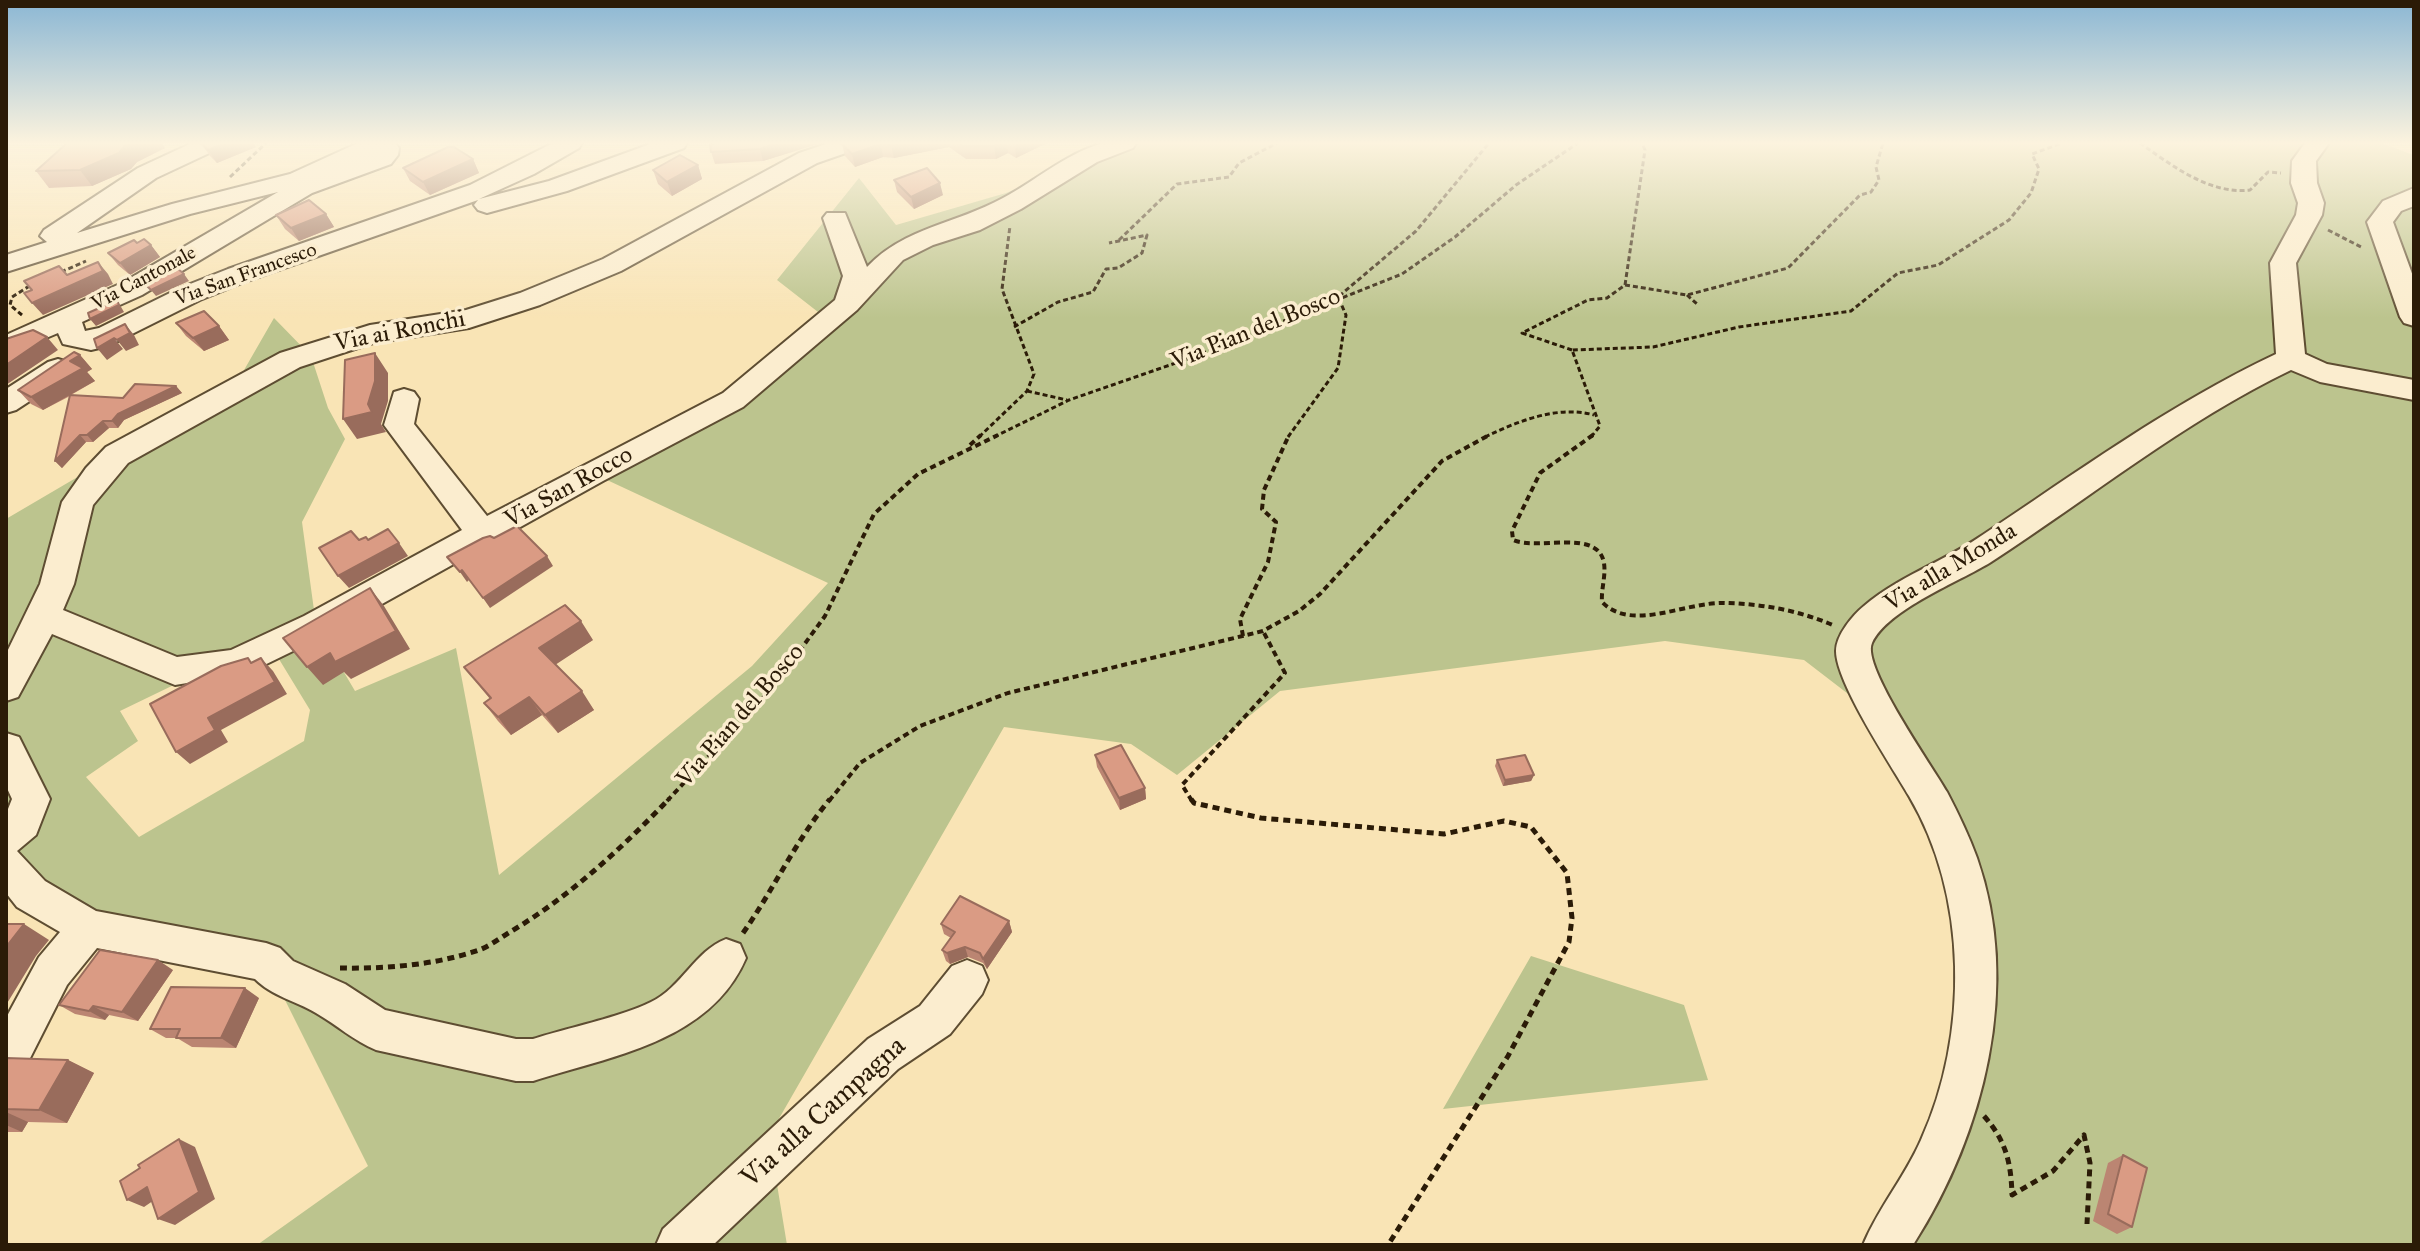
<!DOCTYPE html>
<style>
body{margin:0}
#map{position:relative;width:2420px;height:1251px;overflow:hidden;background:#f9e4b5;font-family:"IM FELL Great Primer",serif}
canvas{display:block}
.frame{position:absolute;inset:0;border:8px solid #2b1b07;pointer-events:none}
</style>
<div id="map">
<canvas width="2420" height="1251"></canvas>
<div class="frame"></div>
</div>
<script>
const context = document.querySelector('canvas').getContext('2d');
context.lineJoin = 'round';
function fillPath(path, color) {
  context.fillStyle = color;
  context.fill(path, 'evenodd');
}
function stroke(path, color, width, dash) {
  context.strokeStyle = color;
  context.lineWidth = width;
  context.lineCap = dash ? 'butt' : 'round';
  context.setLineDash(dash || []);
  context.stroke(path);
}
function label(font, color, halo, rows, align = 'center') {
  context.font = font + ' "IM FELL Great Primer",serif';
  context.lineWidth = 7;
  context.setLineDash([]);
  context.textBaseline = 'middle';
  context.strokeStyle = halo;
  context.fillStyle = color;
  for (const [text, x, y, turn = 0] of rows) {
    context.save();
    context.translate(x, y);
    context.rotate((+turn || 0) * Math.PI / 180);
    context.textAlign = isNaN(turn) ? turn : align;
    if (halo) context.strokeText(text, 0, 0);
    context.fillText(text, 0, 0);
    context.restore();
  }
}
fillPath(new Path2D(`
 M1127 143H2381L2414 155V1245H1886L1939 1153 1962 968 1945 860 1856 700 1804 660 1665 641 1280 691 1177 775 1131 744 1004 727 769 1136 787 1245H257L368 1166 266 962 89 928 6 864V519L236 384 274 318 311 356 328 408 345 439 302 522 316 625 355 691 456 648 499 875 752 666 828 583 592 473 733 400 827 319 777 280 859 178 896 225 1006 193ZM271 646 310 710 304 741 139 837 86 777 138 741 120 711 211 667Z
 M1531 956 1684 1005 1708 1080 1443 1109Z`), '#bcc48e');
const minor = new Path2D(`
 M192 143H223L220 148 156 178 77 233 172 204 290 174 358 143H395L399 148 398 155 391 164 312 193 142 295 82 322 85 331 99 328 180 288 228 269 470 185 553 143H582L579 148 534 174 479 199 549 181 653 143H687L684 148 567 191 487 213 478 210 474 205 478 200 247 281 200 300 108 346 91 350 63 344 58 333 6 355V335L122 283 278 192 190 214 6 272V255L47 242 40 236 44 230 138 168Z
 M829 143H863L860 148 817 163 621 271 540 305 469 328 373 343 300 367 128 463 93 505 74 584 63 610 177 657 231 650 304 616 462 530 384 425 394 392 404 389 414 392 419 399 414 424 487 516 723 393 835 300 843 276 823 218 827 213H845L867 267C905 227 956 224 1003 198 1035 181 1064 155 1100 144 1110 141 1125 142 1136 143L1133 148 1097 162 1021 209 980 230 933 245 903 260 857 310 743 407 603 481 328 634 248 673 175 685 52 634 18 697 6 701V654L40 584 62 502 86 468 106 447 280 353 370 325 466 310 520 293 603 259 799 153Z
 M2305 143H2329L2316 161 2317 183 2324 203 2322 215 2296 263 2305 354 2327 364 2414 380V400L2320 382 2291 370C2183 422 2091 497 1991 562 1959 582 1888 609 1872 643 1861 666 1933 767 1947 792 1958 813 1969 836 1977 858 2022 987 1984 1134 1913 1245H1863C1878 1208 1905 1177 1921 1140 1969 1035 1968 896 1909 796 1891 765 1836 683 1836 651 1836 635 1853 615 1864 606 1898 577 1942 562 1978 538 2076 473 2170 404 2276 354L2270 263 2296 215 2298 203 2291 183 2292 161Z
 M2414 188V206L2401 211 2393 222 2414 279V326L2404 323 2400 317 2367 222 2383 201Z
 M58 359 68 362 72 369 68 376 16 410 6 413V389L48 362Z
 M6 733 19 737 50 799 36 835 17 851 45 881 96 911 266 943 280 948 293 961 345 984 385 1010 516 1039H533C567 1028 621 1017 651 1002 682 987 695 951 726 939L740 944 746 958C710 1042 611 1056 533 1081H516L376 1050C354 1041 337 1025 316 1013 296 1001 272 996 255 979L97 948 67 985 21 1076 6 1082V1018L39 957 60 932 17 907 6 893V814L12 799 6 786Z
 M967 960 982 966 988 980 982 994 950 1034 898 1069 713 1245H656L663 1229 868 1039 920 1006 952 966Z`);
stroke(minor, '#5e4d32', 4);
stroke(new Path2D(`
 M2140 143C2171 165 2210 195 2250 190L2268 172 2281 173
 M230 177 266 143
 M2328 230 2363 248
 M1119 240 1177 184 1229 177 1239 163 1277 143
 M61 272 86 261
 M1625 285 1687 295 1788 268 1860 195 1871 192 1879 180 1876 167 1883 143
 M1687 295 1697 304
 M22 315 10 305 12 297 31 285
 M1014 327 1058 302 1093 292 1106 269 1118 268 1142 253 1147 235 1109 243
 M1572 350 1522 333 1588 300 1607 298 1625 285 1645 150 1642 143
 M1027 391 1067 400
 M979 437 1027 391 1034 374 1002 289 1010 226
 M994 437 1069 400 1193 357 1402 274 1455 237 1516 185 1578 143
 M1288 437 1338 368 1346 315 1338 297 1416 231 1489 143
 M1485 437C1518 421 1558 405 1594 415
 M1591 437 1600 426 1572 350 1653 347 1739 327 1851 311 1898 273 1938 265 2009 220 2031 193 2039 169 2032 154 2062 143`), '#2b1b07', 3, [5, 3]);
stroke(new Path2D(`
 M1593 435 1540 473 1512 531 1513 540C1539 551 1598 528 1604 563 1606 576 1601 589 1602 602 1632 633 1686 601 1726 603 1764 604 1801 611 1835 626
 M970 445 981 435
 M1243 636 1240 619 1268 562 1276 522 1262 509 1264 490 1289 435
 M667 801 774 686 825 616 874 514 918 474 998 435
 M829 801 860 763 920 726 1008 693 1263 631 1299 611 1320 594 1442 461 1489 435
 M1192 801 1182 785 1285 673 1263 631`), '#2b1b07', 4, [6, 4]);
stroke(new Path2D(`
 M1191 799 1194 803 1261 818 1444 834 1504 821 1531 827 1567 873 1572 918 1569 942 1508 1056 1388 1245
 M743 933C774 889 796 840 830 799
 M340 968C386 969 435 965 479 950 490 946 500 938 510 932 569 897 622 848 669 799
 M1984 1116C2006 1141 2011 1162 2012 1195L2053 1171 2084 1135 2090 1163 2087 1224`), '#2b1b07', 5, [7, 5]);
fillPath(minor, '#fbedcf');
fillPath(new Path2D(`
 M67 143H162L165 148 137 162 131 169 92 186 49 188 36 171Z
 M201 143H253L256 147 217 163 210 156Z
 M716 143H821L763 161 715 164 711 152Z
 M845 143H1047L1016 158 1008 153 996 159H966L949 147 894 158 883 157 855 167 845 156 842 144Z
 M473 159 479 173 430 195 410 181 403 168Z
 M698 165 702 179 672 196 658 184 653 170Z
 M894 180 943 195 914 209 897 192Z
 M326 214 334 227 299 241 285 229 276 215Z
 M137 243 151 245 160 257 130 275 118 265 108 253Z
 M176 323 219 326 229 340 204 351 186 336Z
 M80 355 92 369 87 372 95 381 71 395 123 398 176 386 182 393 124 420 118 428H109L93 442H86L62 468 55 461 70 396 43 410 31 404 18 390Z
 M593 640 555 664 594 710 558 733 542 715 511 735 498 721 484 703 490 699 464 667Z
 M1095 755 1145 788 1146 799 1120 810 1097 767Z
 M1497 760 1534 775 1531 781 1503 786 1495 766Z
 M1009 921 1012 932 987 969 983 963 968 957 950 964 946 961 942 950 951 938 944 934 941 924Z
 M173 970 138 1021 109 1015 105 1020 75 1014 59 1005Z
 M259 998 236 1048 192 1047 177 1038H166L150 1029Z
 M6 1058 68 1060 94 1073 67 1123 28 1122 22 1132H6Z
 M2123 1155 2132 1227 2117 1234 2093 1221 2108 1163Z`), '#bb8572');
fillPath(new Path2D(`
 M131 143H162L165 148 137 162 131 169 92 186 80 170Z
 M226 143H253L256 147 217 163 208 150Z
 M778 143H821L763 161 760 149Z
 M906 143H949V147L894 158 891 145Z
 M1002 143H1007L1008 153 996 159 994 146Z
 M1020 143H1047L1016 158 1015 145Z
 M881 144 883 157 855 167 852 154Z
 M473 159 479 173 430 195 423 182Z
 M698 165 702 179 672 196 667 182Z
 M940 183 943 195 914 209 911 197Z
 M326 214 334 227 299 241 291 228Z
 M151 245 160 257 130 275 120 263Z
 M98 262 108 274 113 284 43 315 32 303Z
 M184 274 189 281 156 296 151 290Z
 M117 300 124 312 96 326 90 319Z
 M125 324 134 335 139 345 126 351 117 340Z
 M219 326 229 340 204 351 193 338Z
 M47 337 58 350 6 385V365Z
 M114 338 123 349 107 360 97 348Z
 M375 353 388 373V401L381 424 386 432 357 439 343 419 368 404Z
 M80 355 92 369 87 372 95 381 43 410 31 397 70 361Z
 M176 386 182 393 124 420 118 428 112 421 118 414Z
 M103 421 109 428 93 442 87 435Z
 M80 435 86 442 62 468 55 461Z
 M399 543 408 556 349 588 338 576Z
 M547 556 553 566 490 608 483 598Z
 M462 570 469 580 467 582 460 572Z
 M370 588 384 606 410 649 351 679 344 672 323 685 307 667Z
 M581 621 593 640 552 667 539 648Z
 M261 658 273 671 287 694 221 730 228 742 190 764 176 752Z
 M582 691 594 710 558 733 545 715Z
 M529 697 542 715 511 735 498 717Z
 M1534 775 1531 781 1503 786 1505 780Z
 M1145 788 1146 799 1120 810 1119 798Z
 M1009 921 1012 932 987 969 983 959Z
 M24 924 49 940 36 956 6 1005V947Z
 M965 947 968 957 950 964 947 953Z
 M158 960 173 970 138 1021 122 1012Z
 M245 988 259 998 236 1048 221 1038Z
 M93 1006 109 1015 105 1020 89 1011Z
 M68 1060 94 1073 67 1123 39 1110Z
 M6 1112 28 1122 22 1132 6 1125Z
 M179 1139 195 1147 215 1199 175 1225 158 1219Z
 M147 1187 163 1194 144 1207 127 1200Z`), '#996c5c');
const building = new Path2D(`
 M67 143H131L125 145 119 153 80 170 36 171Z
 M201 143H226L208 150Z
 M716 143H778L760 149 711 152 710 145Z
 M845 143H906L891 145 881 144 852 154 842 144Z
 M959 143H1002L994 146H963Z
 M448 147H454L473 159 423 182 403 168Z
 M680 155 698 165 667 182 653 170Z
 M927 168 940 183 911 197 894 180Z
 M309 200 326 214 291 228 276 215Z
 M144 239 151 245 120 263 108 253 134 240 137 243Z
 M98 262 103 271 32 303 24 293 32 290 24 281 59 266 67 275Z
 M177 268 184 274 151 290 147 286Z
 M117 300 119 305 90 319 88 313Z
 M204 311 219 326 193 338 176 323Z
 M125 324 130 333 117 340 114 338 97 348 94 339Z
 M33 330 47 337 6 365V339Z
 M74 352 80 355 70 361 83 368 31 397 18 390Z
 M375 353V381L368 404 372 412 343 419 345 360Z
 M135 384 176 386 118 414 112 421H103L87 435H80L55 461 70 395 123 398Z
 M517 526 547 556 483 598 462 570 460 572 447 557 483 538 490 536 494 538Z
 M388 529 399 543 338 576 319 548 351 531 359 540 366 537 368 540Z
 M370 588 396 631 335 662 330 653 307 667 283 638Z
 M565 605 581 621 539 648 582 691 545 715 529 697 498 717 484 703 491 698 464 667Z
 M248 658 251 663 261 658 275 682 208 718 215 730 176 752 150 704 221 666Z
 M1121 745 1145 788 1119 798 1095 755Z
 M1525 755 1534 775 1505 780 1497 760Z
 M960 896 1009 921 983 959 980 953 965 947 947 953 942 950 955 932 941 924Z
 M6 924H24L6 947Z
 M100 950 158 960 122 1012 93 1006 89 1011 59 1005Z
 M171 987 245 988 221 1038H176L180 1029H150Z
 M6 1058 68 1060 39 1110 6 1109Z
 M179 1139 199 1192 158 1219 147 1187 127 1200 120 1181 140 1168 138 1165Z
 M2123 1155 2147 1168 2132 1227 2108 1214Z`);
fillPath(building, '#da9b84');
stroke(building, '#996c5c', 2);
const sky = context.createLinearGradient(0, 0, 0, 318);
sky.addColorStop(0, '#8bb7d4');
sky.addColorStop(0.45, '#fcf3de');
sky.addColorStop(1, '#fcf3de00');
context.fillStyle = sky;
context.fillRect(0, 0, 2420, 318);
label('20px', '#2b1b07', '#fbedcf', [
 ["Via San Francesco",246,275,-20],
 ["Via Cantonale",144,279,-28]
]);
label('24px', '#2b1b07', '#fbedcf', [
 ["Via Pian del Bosco",1256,330,-22],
 ["Via ai Ronchi",400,332,-11],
 ["Via San Rocco",569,488,-29],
 ["Via alla Monda",1951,568,-31],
 ["Via Pian del Bosco",741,716,-49]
]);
label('28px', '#2b1b07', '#fbedcf', [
 ["Via alla Campagna",824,1113,-42]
]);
</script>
